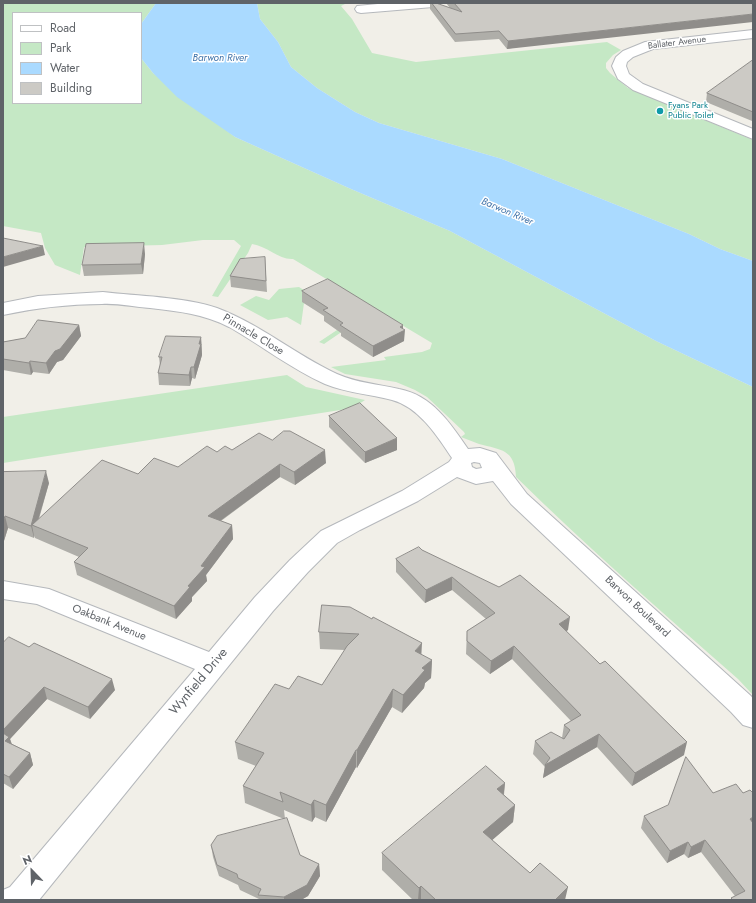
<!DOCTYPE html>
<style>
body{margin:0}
#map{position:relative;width:756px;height:903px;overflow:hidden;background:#f1efe8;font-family:Jost,sans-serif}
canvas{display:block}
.frame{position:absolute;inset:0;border:4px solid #5f6368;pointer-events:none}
.legend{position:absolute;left:12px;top:12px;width:130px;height:92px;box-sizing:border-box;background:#fff;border:1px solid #bfc1c3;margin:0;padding:5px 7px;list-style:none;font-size:12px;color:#5f6368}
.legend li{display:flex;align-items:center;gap:8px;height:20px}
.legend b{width:20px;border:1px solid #bfc1c3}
.north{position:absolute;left:12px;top:851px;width:40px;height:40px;-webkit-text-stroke:3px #fff;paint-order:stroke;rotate:337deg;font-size:11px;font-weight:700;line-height:16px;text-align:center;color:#5f6368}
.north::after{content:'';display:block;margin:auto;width:14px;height:18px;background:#5f6368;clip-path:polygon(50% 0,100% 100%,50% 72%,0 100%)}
</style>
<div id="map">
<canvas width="756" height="903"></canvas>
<div class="frame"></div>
<ul class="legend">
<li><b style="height:5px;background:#fff"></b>Road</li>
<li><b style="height:11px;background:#c5e8c5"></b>Park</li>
<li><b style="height:11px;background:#aadaff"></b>Water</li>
<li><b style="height:11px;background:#cccac5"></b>Building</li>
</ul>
<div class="north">N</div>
</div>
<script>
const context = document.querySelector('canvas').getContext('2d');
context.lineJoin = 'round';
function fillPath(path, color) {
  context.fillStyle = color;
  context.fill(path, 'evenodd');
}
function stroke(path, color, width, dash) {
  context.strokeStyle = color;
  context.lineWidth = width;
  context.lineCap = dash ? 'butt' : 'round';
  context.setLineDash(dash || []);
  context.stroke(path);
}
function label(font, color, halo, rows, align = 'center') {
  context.font = font + ' Jost,sans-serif';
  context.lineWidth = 3;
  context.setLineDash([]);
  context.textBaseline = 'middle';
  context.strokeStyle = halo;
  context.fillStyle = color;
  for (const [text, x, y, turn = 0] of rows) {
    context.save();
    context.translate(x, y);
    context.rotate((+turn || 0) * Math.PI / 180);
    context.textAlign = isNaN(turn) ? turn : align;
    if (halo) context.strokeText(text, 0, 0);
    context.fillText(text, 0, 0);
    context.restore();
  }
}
fillPath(new Path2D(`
 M3 3H156L141 24V13H13V103H141V58L153 73 235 137 351 189 450 231 656 341 753 387V695L738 679C663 613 587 547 516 477 515 449 501 450 479 444 473 442 467 439 461 437L465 434 464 432 427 397 415 390 396 382 345 374 331 367 386 360 384 357 422 352 430 349 432 343 380 312 343 331 324 344 319 342 337 330 353 322 304 303 301 325 287 317 268 320 240 305 256 296 269 300 279 289 299 287 307 292 328 280 293 259C279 260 267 246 252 244L248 253 218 297 212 296 241 246 234 240H203L162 245 84 247 80 275 55 265 45 248 41 233 3 226Z
 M257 3H347L341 6 352 19 372 53 416 62 607 42 621 50 613 55 606 63V68L610 73 628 88 753 140V261L720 249 689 234 502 159 379 123 355 112 317 88 291 67 278 42 260 19Z
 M287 375 306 387 365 400 353 408 3 463V417Z`), '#c5e8c5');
fillPath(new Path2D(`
 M156 3H257L260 19 278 42 291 67 317 88 355 112 379 123 502 159 689 234 720 249 753 261V387L656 341 450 231 351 189 235 137 177 97 153 73 141 58V24Z`), '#aadaff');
const minor = new Path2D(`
 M388 3H439L437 6 433 7 361 13 357 12 355 9 357 6Z
 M753 30V38L653 49 633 57 627 62 626 66 629 74 643 84 753 129V139L633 90 618 79 612 66 616 57 623 51 645 42Z
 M103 292C137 296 185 297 217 308 260 324 296 355 337 374 357 383 378 384 399 389 432 395 451 424 468 449L480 448 496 453 527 494 751 696 753 699V728L743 725 731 712 511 504 493 481 476 484 457 477 418 501 360 530 337 543 308 572 273 611 39 900H3V890L10 887 195 669 37 604 3 599V581L49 589 209 652 255 597 290 560 321 531 402 491 449 462 452 458C438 437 419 407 392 400 370 394 347 393 325 384 291 369 261 345 229 327 204 314 177 311 150 308 134 307 118 303 102 304 68 304 36 308 3 315V303L38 296ZM474 462 480 463 482 468 476 469 472 467 471 463Z`);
stroke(minor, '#b5b8bc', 2);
fillPath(minor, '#fff');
fillPath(new Path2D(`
 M430 3 450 8 446 3H753L507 49 499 39 455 42 430 9Z
 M753 60V120L752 121 706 102 707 93Z
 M145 254 143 274 84 276 82 265Z
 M265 257 267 292 231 287 230 276Z
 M302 291 403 329 404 341 373 357 341 336V333L324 321V316L302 302Z
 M79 325 81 336 63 360 57 362 49 374 33 372 31 375 3 370V342L25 338Z
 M201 337 202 355 195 379 192 378 190 386 159 385 158 373 160 366 159 357Z
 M329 416 397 450 365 463 329 427Z
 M272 440 326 463 295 485 280 477 221 521 232 525 233 539 206 575 207 581 192 597V601L176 619 77 575 74 562 79 557 35 538 34 536V538L8 528 3 544V472L49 483 39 519 138 474 178 467 217 452 232 450Z
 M422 550 568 630 566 631 684 755 632 786 597 747 543 778 545 767 533 754 535 741 562 738 564 725 571 721 512 659 490 674 466 654 467 631 486 619 452 590 425 603 396 572V559Z
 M322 605 421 655 432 660 431 678 425 683 424 688 402 713 392 707 357 768 356 767 326 822 315 817 312 822 284 810 285 819 300 855 319 864 320 876 308 896 301 900H259V899L240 890 238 885 219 876 213 857 211 845 284 819 245 803 243 786 256 766 238 759 235 742 289 689 322 685 345 650 320 649 319 632Z
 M3 643 115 690 90 719 47 699 10 739 12 744 30 753 33 765 13 789 3 783Z
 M505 783 504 795 515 805 513 822 492 840 530 873 565 900H413L382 870V853Z
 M713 793 753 900H731V898L735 896 701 852 688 858 684 854 667 863 641 828 644 816Z`), '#afaea9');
fillPath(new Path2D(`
 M753 14V22L507 49 508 41Z
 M144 243 145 254 143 274 141 264Z
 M43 246 45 255 3 267V257Z
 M79 325 81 336 63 360 57 362 49 374 46 363 55 351Z
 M403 325V331L405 330 404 341 373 357V346L400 327Z
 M201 337 202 355 195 379 194 367Z
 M30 361 33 372 31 375 29 363Z
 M191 367 192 378 190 386 189 375Z
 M397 438V450L365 463V452Z
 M325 450 326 463 295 485 294 472Z
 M280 464V477L209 529 208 516Z
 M46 471 49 483 36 527 32 525 34 536V538L31 526Z
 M5 516 8 528 3 544V522Z
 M232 525 233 539 206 575 207 581 192 597V601L176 619 174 606 201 566Z
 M452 577V590L425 603 426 590Z
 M570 617 568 630 557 637 559 624Z
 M422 643 421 661 415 651Z
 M514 646 512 659 490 674 491 661Z
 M432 660 431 678 425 683 424 688 402 713 403 695 422 668Z
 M112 679 115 690 90 719 88 707Z
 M44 687 47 699 10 739 13 749 3 739V730Z
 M393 689 392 707 357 768V750Z
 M599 734 597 747 543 778 545 765Z
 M687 742 684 755 632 786 635 773Z
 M356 750V767L326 822V805Z
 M30 753 33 765 13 789 9 777Z
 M505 783 503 800 497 789Z
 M314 800 315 817 312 822 311 805Z
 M515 805 513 822 482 849 483 832Z
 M753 817V827L750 819Z
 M705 840 701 852 688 858 691 847Z
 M688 842 684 854 667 863 670 851Z
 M319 864 320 876 308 896 301 900H284V897Z
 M421 886V900H418L419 888Z
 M568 887 565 900H555Z`), '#8f8d8a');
const building = new Path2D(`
 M432 3H436L462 12 454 3H753V14L508 41 499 31 456 34Z
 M753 60V112L707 93Z
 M3 238 43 246 3 257Z
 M144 243 141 264 82 265 86 244Z
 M265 257 266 281 230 276 240 259Z
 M328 279 403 325 400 327 405 330 373 346 340 325 343 323 323 310 328 308 302 291Z
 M38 320 79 325 60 349 55 351 46 363 30 361 29 363 3 359V342L25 338Z
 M166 336 201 337 199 344H201L194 367H191L189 375 158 373 162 357H159Z
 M360 403 397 438 365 452 329 416Z
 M284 431H290L325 450 294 472 280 464 208 516 232 525 201 566 205 567 188 586 190 587 174 606 74 562 88 548 32 525 102 460 138 474 154 458 178 467 207 446 217 452 225 446 232 450 259 433 272 440Z
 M46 471 31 526 5 516 3 522V472Z
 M419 547 422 550 499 587 520 575 570 617 559 624 600 664 605 661 687 742 635 773 599 734 545 765 550 758 535 741 551 732 564 739 570 730 564 725 581 715 514 646 491 661 467 641V631L495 613 452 577 426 590 396 559Z
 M322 605 350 607 372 619 373 617 422 643 415 651 432 660 422 668 425 670 403 695 393 689 357 750H356L326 805 314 800 311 805 280 792 283 802 243 786 264 753 235 742 275 684 289 689 298 676 322 685 347 646 359 634 319 632Z
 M9 637 29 647 34 643 112 679 88 707 44 687 3 730V643Z
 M3 733 9 737 5 741 30 753 9 777 3 774Z
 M686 757 713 793 736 784 743 793 750 790 753 793V817L750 819 753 823V900H733L731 898 745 891 705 840 691 847 688 842 670 851 644 816 668 805Z
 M486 766 505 783 497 789 515 805 483 832 530 873 540 863 568 887 555 900H436L421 886 419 888 382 853Z
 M287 818 300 855 319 864 307 885 284 897 258 895 261 889 238 878 237 874 217 865 211 845 217 836Z`);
fillPath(building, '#cccac5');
stroke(building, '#8f8d8a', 1);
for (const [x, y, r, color] of [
 [660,111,4,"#0f9aa8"]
]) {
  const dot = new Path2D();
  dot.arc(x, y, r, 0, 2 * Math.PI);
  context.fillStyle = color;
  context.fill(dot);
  stroke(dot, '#fff', 1.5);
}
label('9px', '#5f6368', '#fff', [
 ["Ballater Avenue",677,43,-7]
]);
label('9px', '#0d838f', '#fff', [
 ["Fyans Park",668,106],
 ["Public Toilet",668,116]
], 'left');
label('italic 10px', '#4174aa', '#fff', [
 ["Barwon River",220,59],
 ["Barwon River",507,212,23]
]);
label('11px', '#5f6368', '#fff', [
 ["Pinnacle Close",253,335,31],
 ["Barwon Boulevard",637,607,43],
 ["Oakbank Avenue",109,623,22]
]);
label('13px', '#5f6368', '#fff', [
 ["Wynfield Drive",199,682,-50]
]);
</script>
